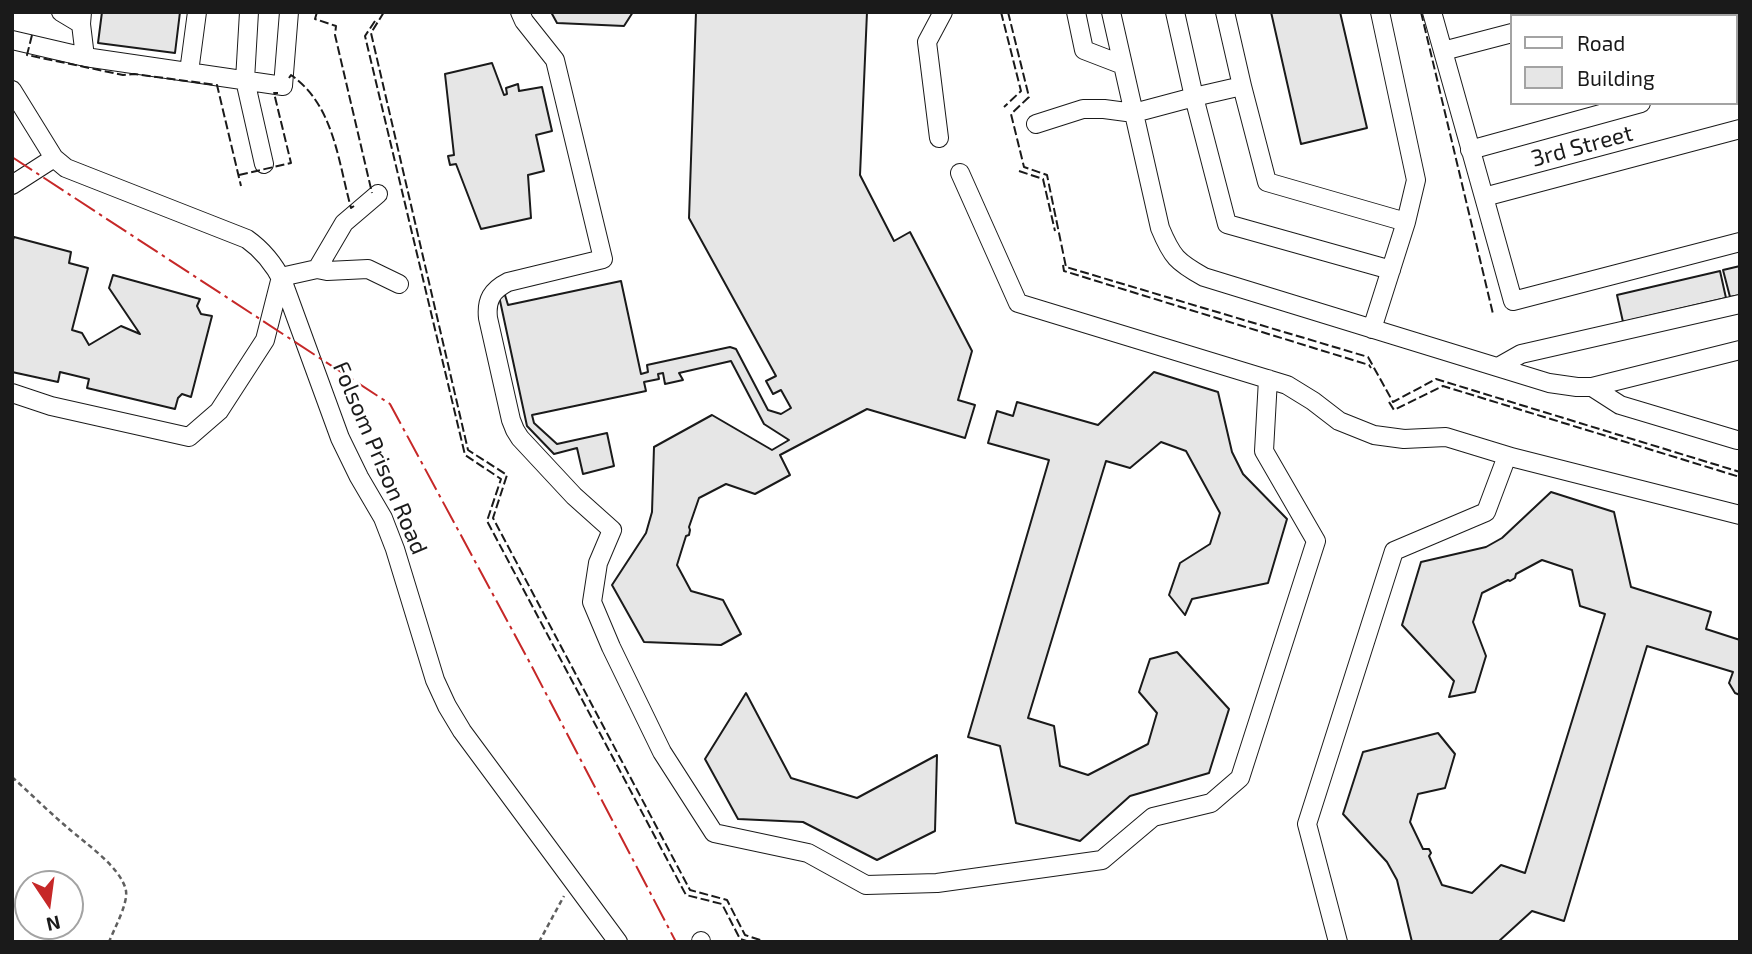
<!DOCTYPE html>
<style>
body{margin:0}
#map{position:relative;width:1752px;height:954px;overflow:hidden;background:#fff;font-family:"Exo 2",sans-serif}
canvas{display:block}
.frame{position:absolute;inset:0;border:14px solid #1a1a1a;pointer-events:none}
.legend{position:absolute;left:1510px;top:14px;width:228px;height:91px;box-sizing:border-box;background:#fff;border:2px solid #a3a3a3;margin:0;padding:9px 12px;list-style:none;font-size:21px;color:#1a1a1a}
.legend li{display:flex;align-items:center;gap:14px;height:35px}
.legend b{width:35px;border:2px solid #a3a3a3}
.north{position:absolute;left:14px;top:870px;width:70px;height:70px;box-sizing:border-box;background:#fff;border:2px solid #a3a3a3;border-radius:50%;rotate:167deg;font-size:19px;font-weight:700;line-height:28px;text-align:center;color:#1a1a1a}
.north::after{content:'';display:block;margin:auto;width:24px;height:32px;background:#c62828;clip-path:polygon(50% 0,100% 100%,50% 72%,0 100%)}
</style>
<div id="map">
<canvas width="1752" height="954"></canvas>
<div class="frame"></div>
<ul class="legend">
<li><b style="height:9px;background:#fff"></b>Road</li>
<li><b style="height:19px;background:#e6e6e6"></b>Building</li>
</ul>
<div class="north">N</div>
</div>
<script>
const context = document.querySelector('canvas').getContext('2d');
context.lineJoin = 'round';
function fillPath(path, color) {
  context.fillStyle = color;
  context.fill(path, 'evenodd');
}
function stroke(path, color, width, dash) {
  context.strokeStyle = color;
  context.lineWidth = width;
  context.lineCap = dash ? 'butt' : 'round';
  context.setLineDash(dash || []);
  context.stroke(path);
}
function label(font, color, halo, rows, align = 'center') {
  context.font = font + ' "Exo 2",sans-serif';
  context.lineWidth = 5;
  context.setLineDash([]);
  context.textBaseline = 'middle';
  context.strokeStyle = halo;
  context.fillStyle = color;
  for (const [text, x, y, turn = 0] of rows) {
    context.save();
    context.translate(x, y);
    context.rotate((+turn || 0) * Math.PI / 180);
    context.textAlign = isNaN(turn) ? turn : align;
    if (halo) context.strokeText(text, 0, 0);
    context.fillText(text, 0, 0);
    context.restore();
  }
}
const building = new Path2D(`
 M102 12H180L175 53 98 43Z
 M551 12H633L624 26 557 23Z
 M696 12H867L860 175 894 241 910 232 972 351 958 400 975 405 965 438 867 409 780 455 790 475 755 494 726 484 699 498 689 527 690 530 689 535 686 536 677 565 691 591 723 600 741 634 721 645 644 642 612 585 646 533 652 512 654 447 712 415 772 450 789 440 764 424 731 361 679 373 683 380 665 384 663 373 658 374 659 379 644 382 646 391 532 415 534 423 557 444 607 433 614 466 583 474 577 448 554 454 527 426 499 296 505 295 508 305 621 281 641 374 648 372 647 365 730 347 736 349 768 410 781 414 791 408 781 390 773 394 766 381 776 376 689 218Z
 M1271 12H1340L1367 128 1301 144Z
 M492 63 504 95 507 94 506 88 518 84 519 91 542 87 552 131 536 135 544 171 528 175 531 218 481 229 456 164 450 165 448 156 454 155 445 74Z
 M14 237 71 252 69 263 88 268 72 330 82 333 89 345 121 326 140 334 109 288 113 275 200 299 197 306 201 314 212 316 191 397 182 394 178 398 175 409 87 388 89 379 60 372 58 382 12 372V243Z
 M1740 266V295L1730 297 1723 270Z
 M1720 271 1726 298 1623 322 1617 295Z
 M1154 372 1218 392 1232 452 1243 474 1287 519 1268 583 1192 599 1185 615 1169 595 1180 563 1210 544 1220 513 1186 451 1161 442 1130 468 1106 461 1028 718 1054 726 1060 766 1088 775 1148 744 1157 713 1139 692 1150 659 1177 652 1229 709 1209 773 1130 796 1080 841 1016 823 1000 746 968 737 1049 460 988 443 997 411 1013 416 1017 402 1098 425Z
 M1551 492 1614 512 1631 587 1711 612 1706 629 1740 640V695L1735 693 1729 683 1733 672 1647 646 1564 921 1532 911 1498 942H1412L1397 880 1387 862 1343 814 1363 752 1438 733 1455 754 1445 788 1418 794 1410 822 1423 849H1429L1431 853 1429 856 1442 885 1472 893 1501 865 1525 873 1605 614 1580 606 1572 570 1542 560 1516 574 1515 578 1510 581 1508 580 1482 593 1473 622 1486 656 1475 692 1449 697 1454 681 1402 625 1421 562 1486 547 1502 538Z
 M746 693 791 778 857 798 937 755 935 831 877 860 803 822 738 819 705 759Z`);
fillPath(building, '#e6e6e6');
stroke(building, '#1a1a1a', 2);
const minor = new Path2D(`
 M61 12 81 24
 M82 12 81 24 85 57
 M249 12 245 80 264 164
 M520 12 524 21 555 60 603 259 508 282C492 290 486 300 488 318L511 420 515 430 520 438 574 496 612 530 598 563 592 602 611 647 662 752 714 833 808 853 866 885 937 883 1102 860 1153 817 1211 803 1240 778 1316 541 1264 451 1268 379
 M1076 12 1084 50 1123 65
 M1111 12 1160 228C1172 257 1177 262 1204 277L1549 383 1577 387H1592L1740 350
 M1175 12 1194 97 1227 224 1391 270
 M1225 12 1242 86 1267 182 1406 222
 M1432 12 1484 197 1740 129
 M1575 16 1589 12
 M12 40 85 57 283 86 289 12
 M1443 51 1512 33
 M189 72 197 12
 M1736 77H1740
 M12 90 54 158 66 168 247 239C264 251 274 264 283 282L340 438 359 477 383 518 395 549 435 680 447 706 462 731 618 942
 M1036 124 1083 109H1104L1134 113 1194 97 1242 86
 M939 138 927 42 943 12
 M1470 150 1641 103
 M960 173 1018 303 1287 385 1313 401 1339 421 1374 435 1404 439 1446 437 1518 459
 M12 185 54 158
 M378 194 344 223 317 269 327 271 368 269 399 284
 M1484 197 1513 301 1740 242
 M1372 329 1406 222 1416 180 1380 12
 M1498 367 1521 354 1740 304
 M1592 387 1620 405 1737 440H1740
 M12 393 51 406 189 437 219 411 265 340 281 277 317 269
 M701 941V942
 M1338 942 1307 824 1394 551 1486 512 1507 456 1740 515`);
stroke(minor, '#1a1a1a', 20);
stroke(new Path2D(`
 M12 777C31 794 49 812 68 828 85 843 122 868 126 891 128 904 114 929 109 942
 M539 942 564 896`), '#5f5f5f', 2.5, [5, 3.5]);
stroke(minor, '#fff', 18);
stroke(new Path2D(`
 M317 12 315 19 336 26 335 35 372 193
 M384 12 371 33 468 450 507 475 493 518 690 890 727 900 745 935 766 942
 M1001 12 1021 91 1004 107
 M1008 12 1029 97 1011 114 1024 167 1047 175 1066 267 1368 357 1393 402 1436 379 1740 472
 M1421 12 1493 314
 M375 21 365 36 465 455 501 479 487 521 686 895 722 904 740 939 750 942
 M32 35 27 55 123 75 134 74 217 85 241 186
 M289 78 291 75C334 105 338 161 351 208L354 206
 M1019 171 1043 179 1055 231
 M239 175 291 163 274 93H278
 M1063 265 1064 271 1369 365 1371 368
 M1389 402 1394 410 1443 386 1740 477`), '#1a1a1a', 2, [9, 3.5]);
stroke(new Path2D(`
 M12 157 390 404 530 663 676 942`), '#c62828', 2, [24, 5, 3.5, 5]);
label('23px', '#1a1a1a', '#fff', [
 ["3rd Street",1582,146,-15],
 ["Folsom Prison Road",380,458,67]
]);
</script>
